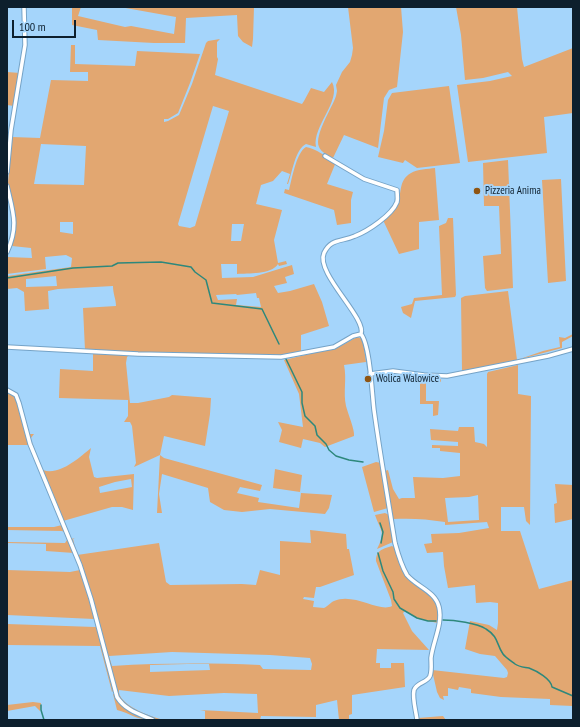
<!DOCTYPE html>
<style>
body{margin:0}
#map{position:relative;width:580px;height:727px;overflow:hidden;background:#a5d5fb;font-family:"PT Sans Narrow",sans-serif}
canvas{display:block}
.frame{position:absolute;inset:0;border:8px solid #0d1f2d;pointer-events:none}
.scale{position:absolute;left:12px;top:20px;width:64px;height:18px;box-sizing:border-box;border:2px solid #0d1f2d;border-top:0;padding-left:5px;font-size:12px;line-height:14px;white-space:nowrap;color:#0d1f2d;-webkit-text-stroke:3px #a5d5fb;paint-order:stroke}
</style>
<div id="map">
<canvas width="580" height="727"></canvas>
<div class="frame"></div>
<div class="scale">100 m</div>
</div>
<script>
const context = document.querySelector('canvas').getContext('2d');
context.lineJoin = 'round';
function fillPath(path, color) {
  context.fillStyle = color;
  context.fill(path, 'evenodd');
}
function stroke(path, color, width, dash) {
  context.strokeStyle = color;
  context.lineWidth = width;
  context.lineCap = dash ? 'butt' : 'round';
  context.setLineDash(dash || []);
  context.stroke(path);
}
function label(font, color, halo, rows, align = 'center') {
  context.font = font + ' "PT Sans Narrow",sans-serif';
  context.lineWidth = 4;
  context.setLineDash([]);
  context.textBaseline = 'middle';
  context.strokeStyle = halo;
  context.fillStyle = color;
  for (const [text, x, y, turn = 0] of rows) {
    context.save();
    context.translate(x, y);
    context.rotate((+turn || 0) * Math.PI / 180);
    context.textAlign = isNaN(turn) ? turn : align;
    if (halo) context.strokeText(text, 0, 0);
    context.fillText(text, 0, 0);
    context.restore();
  }
}
fillPath(new Path2D(`
 M72 7H81L78 16 125 27 131 26 174 34 176 17 120 7H254L253 39 252 47 243 42 238 36 237 15 186 18 185 43H154L98 40 97 30 72 25Z
 M348 7H401L403 32 397 87 389 90 384 98 378 148 344 135 333 158C328 155 321 152 319 147 314 135 332 108 336 96L337 91 336 85 342 72 350 62 352 55 353 48Z
 M456 7H517L522 59 524 67 573 48V113L544 117 547 153 468 162 457 85 490 81 512 76 508 72 483 78 465 80 461 35Z
 M220 39 217 42V57L218 59 215 75 302 104 304 101 311 88 324 92 332 82C342 101 312 126 316 147L306 144C295 149 292 174 288 184H287L290 174 282 171 273 181 261 185 256 204 282 210 274 240 278 263 286 261 287 264 279 266 278 264C271 275 248 273 237 274V264H221L222 278 253 277 292 265 294 274 285 277 287 283 274 286 278 293 290 291 314 284 322 302 329 326 301 335V352L282 355 121 352 85 350 83 308 116 306C116 299 113 294 113 286L58 289 48 291 49 309 25 311 24 292 17 288 7 289V276L71 267 72 258 66 255 45 257 46 269 7 274V257L32 258 31 248 12 246 15 231 16 218 8 183 12 137 40 138 51 80 88 81V72H70L71 45H75V64L135 66 137 51 200 54 190 83 178 113 168 119H164V122L168 121 179 115 192 84 206 43 208 41ZM213 106 229 111 195 226 190 228 179 226 178 224ZM41 144 86 146 84 185 34 184ZM60 222H73V234L60 232ZM232 224H244L241 241H231ZM56 276 57 286 26 287V279ZM256 293 257 298H259L261 307 236 305 237 299 218 300 216 295 236 294 237 295Z
 M7 72 20 73 14 106 7 105Z
 M449 86 460 163 417 168 405 160 403 163 378 157 384 131 388 100 392 93Z
 M306 147C317 149 326 157 336 162L327 184 353 192 351 200V223L337 225 334 210 284 193 285 189 289 190C292 179 296 153 306 147Z
 M508 160 513 288 487 291 485 288 483 256 501 254 499 206H484L483 163Z
 M435 168 439 220 419 222V249L399 254 383 220C388 216 393 212 396 207 403 195 397 181 411 173 417 169 428 169 435 168Z
 M561 179 566 281 548 283 542 180Z
 M448 218H453L456 295 455 297 415 301 411 318 403 313 401 307 412 304 414 298 442 295 439 226 446 223Z
 M508 291 517 360 543 351 560 347 559 337 565 338 573 334V336L562 342V348L517 360 462 371 461 298 465 296Z
 M357 337 361 338 363 341 366 362 344 365C347 379 343 392 346 406 348 414 355 430 354 436L325 447 320 443 303 439 301 448 279 442 282 430 278 422 303 427 299 394 284 360 339 347Z
 M93 354 129 355 127 357 126 363 130 403H138L169 397 172 395 211 398 210 414 205 446 164 436 160 455 164 458 262 485 260 491 240 487 237 493 259 498 258 502 299 508 301 493 332 495 329 508 325 514 270 509 242 512 224 510 210 502 208 488 162 474 159 494 162 513H157L160 455 134 467 136 463 132 426 130 422H124L128 416V400L59 398 60 369 93 371Z
 M518 365V394L531 396 530 525 526 521 524 507H501V531H520L539 589 573 580V706L550 705V699L501 697 471 693V689L459 687 458 690 448 688V696H443L444 700 440 698 437 692 432 670 504 678 507 677 508 673 507 670 495 656 480 654 465 649 470 621 489 625 497 630 498 623V603L490 602 476 603 475 585 448 588 444 566 443 552 427 553 424 544 432 543 431 534 459 533 489 528 487 522 445 525V522C427 519 411 518 393 519L385 471 388 470 393 489 399 499 402 498H415L413 477 443 478 460 476V453L440 451V448H432V445L458 446V442L431 440 430 429 458 431 459 427H474L475 442 484 444 487 447V374L488 372ZM478 495 479 520 448 522 445 498 469 497Z
 M420 378 441 379V382L426 383V401H439L438 415 433 416V404H420Z
 M7 391 12 393 17 398 29 445H7Z
 M29 434H34L31 438V442L43 470C59 476 79 458 91 448L89 457 94 477 97 478 134 474 133 510 122 507H112L63 521 44 475ZM131 479 132 487 100 493 99 487 115 482Z
 M376 462 381 463 388 508 374 512 362 467Z
 M275 469 302 475 300 492 273 488Z
 M555 484 573 485V519L555 523 554 504 557 503Z
 M385 513 389 515 393 542 377 549C386 532 381 532 375 515Z
 M62 525 74 553 46 551V544L7 543V542L65 543 67 540 64 532 62 531 7 530V527H54Z
 M310 530 346 534 347 549H349L354 575 320 587H316L314 598 304 597 303 599 314 601 313 607 324 608C328 606 331 602 334 601 354 592 379 613 392 606L391 600 376 561C376 550 383 549 392 546L395 548 404 571 432 596 436 601 439 609 438 623 418 619 405 611 403 613 412 631 429 650 377 649 376 663H380V668H391V663H404L405 687 352 695V714L349 715V720H339L337 700 316 705V717L261 716 260 720H205V711L200 710 258 713 257 694 224 693 169 696 119 690C117 705 152 717 164 720 150 720 133 712 122 702 119 700 118 695 116 691L92 596 71 539 75 538 73 539 77 555 159 543 166 582 170 585 242 584 256 585 260 570 280 575V541L311 543ZM172 652 270 655 310 658 312 664 311 670 263 669 260 665C210 663 161 663 112 666L109 656ZM187 664H209L210 670 150 672V665Z
 M7 570 70 572 80 570 90 596 94 619 7 615Z
 M7 624 95 627 97 626 113 691 112 692 100 646 7 645Z
 M113 694H114L120 703 150 720C138 720 129 713 117 710Z
 M33 702 41 703 40 711 35 706 7 711V705Z
 M443 716 446 720H419L418 718Z`), '#e2a771');
stroke(new Path2D(`
 M7 278 73 268 112 266 118 263 161 262 191 267 195 272 206 280 212 303 262 309 279 344
 M286 359 302 392V403L305 416 315 426 317 435 326 444 329 450 336 456 349 460 363 462
 M380 523 383 532 381 543
 M378 553 383 571 393 592 394 599 400 608 417 618 428 621H436
 M443 620C454 620 477 623 486 629 499 637 496 644 503 654 505 657 511 661 515 664 519 667 524 667 529 668 537 671 551 679 552 687L573 696
 M41 705V710L44 720`), '#2d887c', 1.5);
const street = new Path2D(`
 M325 156 364 179 397 190C397 194 398 198 397 202 392 215 368 231 355 236 342 242 331 238 324 253 315 273 367 318 361 334 370 345 372 393 374 410 380 454 388 499 395 543 398 554 401 565 407 575 417 587 435 591 439 607 443 624 433 641 431 658 431 663 432 671 430 676 427 683 417 682 414 690 412 698 416 711 417 720
 M7 172 11 130 25 45 24 7
 M7 186C13 212 19 226 7 252
 M7 347 138 354 281 357 334 347 353 336 361 334
 M370 374 393 371 424 375 447 376 548 356 573 349
 M7 390 16 395 19 403 30 444 80 565 91 599 117 697C125 710 139 714 153 720`);
stroke(street, '#75a3c7', 5.5);
stroke(street, '#fff', 3.5);
for (const [x, y, r, color] of [
 [477,191,4,"#8f5512"],
 [368,379,4,"#8f5512"]
]) {
  const dot = new Path2D();
  dot.arc(x, y, r, 0, 2 * Math.PI);
  context.fillStyle = color;
  context.fill(dot);
  stroke(dot, '#a5d5fb', 1.5);
}
label('11px', '#0d1f2d', '#a5d5fb', [
 ["Pizzeria Anima",485,191],
 ["Wolica Walowice",376,379]
], 'left');
</script>
